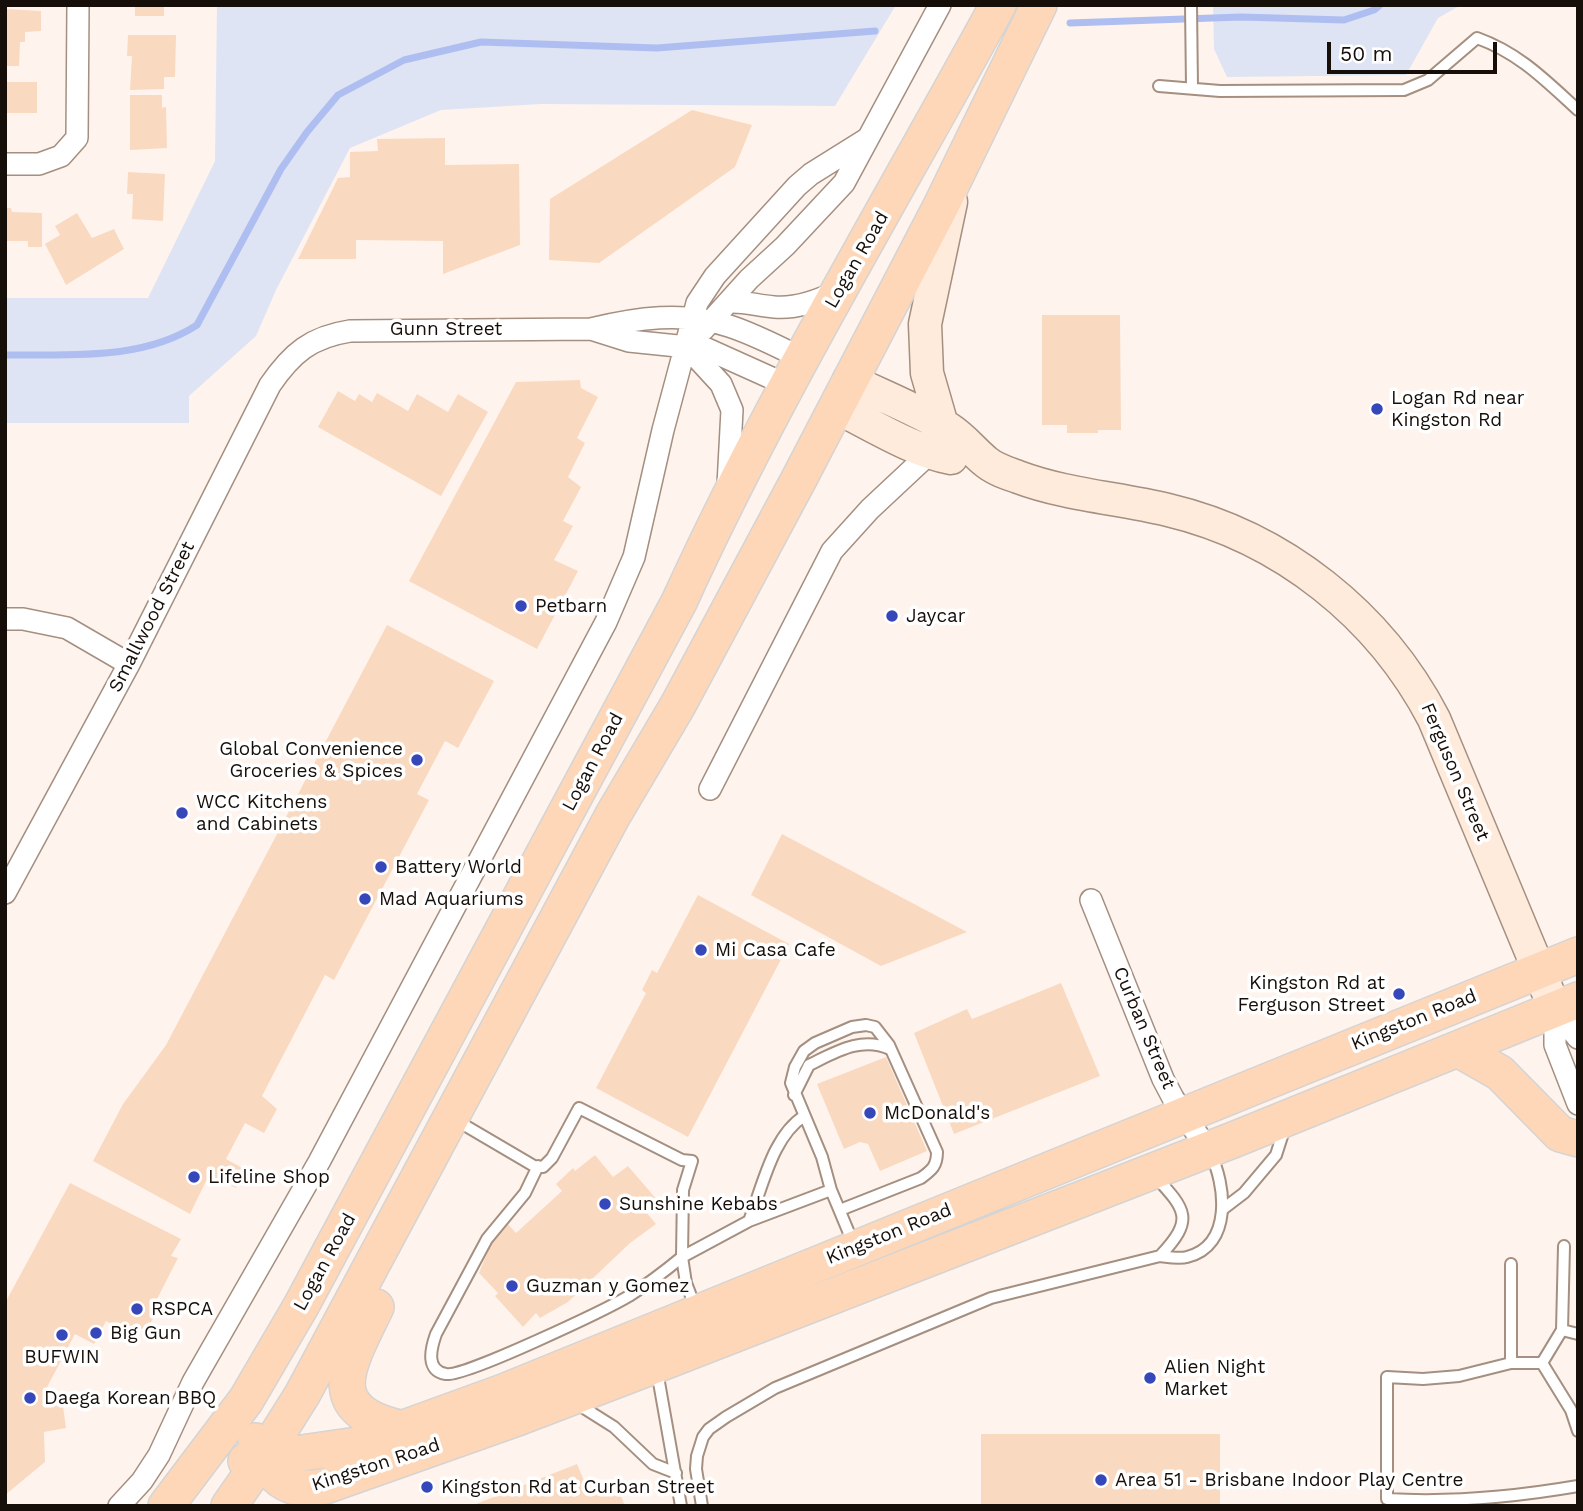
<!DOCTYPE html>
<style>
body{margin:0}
#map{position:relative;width:1583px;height:1511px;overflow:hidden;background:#fef4ed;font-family:"Work Sans",sans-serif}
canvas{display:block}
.frame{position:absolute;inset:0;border:7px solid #160e09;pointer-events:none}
.scale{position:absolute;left:1327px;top:42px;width:170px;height:32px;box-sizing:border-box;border:4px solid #160e09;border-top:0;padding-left:9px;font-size:21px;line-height:24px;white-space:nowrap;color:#160e09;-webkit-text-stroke:5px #fff;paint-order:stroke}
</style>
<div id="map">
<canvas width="1583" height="1511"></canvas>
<div class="frame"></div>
<div class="scale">50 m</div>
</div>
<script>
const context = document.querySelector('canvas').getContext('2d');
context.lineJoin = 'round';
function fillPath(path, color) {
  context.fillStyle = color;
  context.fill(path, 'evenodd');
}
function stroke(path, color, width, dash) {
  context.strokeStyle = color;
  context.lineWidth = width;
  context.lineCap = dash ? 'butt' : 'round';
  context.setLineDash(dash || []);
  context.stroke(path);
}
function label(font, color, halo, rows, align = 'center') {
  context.font = font + ' "Work Sans",sans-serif';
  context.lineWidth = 7;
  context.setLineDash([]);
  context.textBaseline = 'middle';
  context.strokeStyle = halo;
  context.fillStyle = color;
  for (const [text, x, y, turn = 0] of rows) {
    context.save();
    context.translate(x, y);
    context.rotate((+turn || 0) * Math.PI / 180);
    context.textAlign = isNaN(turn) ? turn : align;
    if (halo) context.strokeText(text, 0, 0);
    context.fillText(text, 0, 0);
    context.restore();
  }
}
fillPath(new Path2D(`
 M217 5H896L835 106 541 104 441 110 350 148 276 290 256 336 189 396V423H5V298H148L215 161Z
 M1461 5 1438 18 1406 75 1227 77 1214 49 1213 5Z`), '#dee4f4');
stroke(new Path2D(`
 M1070 23 1241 17 1344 20 1374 10 1380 5
 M5 355C69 354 142 361 197 325L281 169 307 132 338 95 404 60 481 42 657 48 875 31`), '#afbef0', 7);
fillPath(new Path2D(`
 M135 5H164V16H135Z
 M5 9 41 11V31L25 32V42H20L19 66H5Z
 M128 35H176L175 77H164V89L130 90 132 56H127Z
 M5 82H37V113H5Z
 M130 95H162V108L166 107 167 148 130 150Z
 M692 110 752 125 735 167 599 263 549 260 550 199Z
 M445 138V165L519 164 520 245 443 274V241L356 240V259H298L338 178 350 177V152L378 151 377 139Z
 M128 172 165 174 163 221 132 219 133 194H127Z
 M5 208H11L12 212 42 213V247H28V241H5Z
 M77 213 92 238 114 229 124 249 66 285 45 244 60 235 55 226Z
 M1042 315H1120L1121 430H1098V433H1067V425H1042Z
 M580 380 581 388 598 397 577 438 585 443 568 477 581 487 563 521 573 526 554 560 578 571 537 649 409 581 516 382Z
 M338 391 355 401 359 394 372 402 377 393 408 411 417 394 448 412 458 394 488 412 441 496 318 427Z
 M387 625 494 681 458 748 445 741 417 794 429 800 334 980 325 975 262 1096 277 1109 264 1133 245 1123 226 1159 246 1170 236 1188 209 1175 190 1214 93 1161 123 1104 166 1045Z
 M782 834 967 932 881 966 751 895Z
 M698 895 789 944 688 1137 596 1088 646 993 642 990 652 970 657 973Z
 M1061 983 1100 1076 954 1134 914 1033 967 1009 972 1019Z
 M886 1057 927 1151 880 1171 868 1144 860 1142 844 1149 817 1084Z
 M595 1155 613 1177 628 1166 658 1201 646 1212 656 1224 630 1243 568 1302 540 1318 536 1313 523 1327 495 1296 498 1293 479 1273 495 1234 506 1222 516 1233 562 1191 556 1184 573 1168 575 1171Z
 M70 1183 181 1239 171 1256 178 1258 155 1303 161 1306 148 1327 128 1333 106 1321 94 1344 75 1334 45 1391 62 1399 66 1428 44 1432 45 1462 5 1495V1303Z
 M981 1434H1220V1506H981Z
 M577 1464 588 1490 615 1481 625 1506H471Z`), '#fad9c1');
const lane = new Path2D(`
 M1191 5 1192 87
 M1159 86 1220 91 1404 90 1428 80 1477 38C1519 53 1545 80 1578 110
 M794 1095 809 1065C836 1052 861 1036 890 1049
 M454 1119 534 1166 543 1167 552 1158 579 1108 682 1160 692 1161 683 1190 682 1257C665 1271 648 1284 629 1296 607 1309 463 1378 446 1374 425 1371 431 1348 436 1334L487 1239 525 1193 538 1166
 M1154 1175C1186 1210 1195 1219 1160 1256
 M1223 1209 1244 1193 1276 1155 1285 1127
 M840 1210 921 1178C932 1170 937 1166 937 1152L889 1045 875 1027 866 1025 852 1027 815 1043 804 1051 795 1067 791 1083 822 1157 831 1190 854 1245
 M749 1221C763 1186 772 1137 804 1116
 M1564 1246 1562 1330 1578 1334
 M1511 1264V1363
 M696 1309 686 1283 682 1257 749 1221 831 1190
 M1562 1330 1542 1363 1571 1410 1578 1431
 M1542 1363H1511L1459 1376 1423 1379 1387 1377V1499C1452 1503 1514 1497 1578 1486
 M657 1371 681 1506
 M576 1403 614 1427 653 1464 676 1473
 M702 1506 696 1469 697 1456 703 1437 709 1429 726 1417 775 1388 991 1298 1160 1256C1168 1257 1179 1259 1187 1257 1233 1246 1226 1184 1210 1153`);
const street = new Path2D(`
 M5 164H39L61 156 77 138 78 5
 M730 302C744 301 759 306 774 307 797 309 818 301 838 291
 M591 329 629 341 707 349 787 385
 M703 330 749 279 785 246 844 183 940 5
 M686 346 721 384 732 410 728 485
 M5 619H23L67 628 129 664
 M710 789 832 551 870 509 931 452
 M5 893 129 664 270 385C292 353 311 337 350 331L591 329C636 318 683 311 729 326 754 334 779 347 803 359
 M1091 900 1163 1079 1173 1098 1208 1150
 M1555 1009V1045L1578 1104
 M1555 1009 1578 1038
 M119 1506 142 1481 159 1455 193 1382 319 1162 606 622 634 557 663 430 697 303 715 276 797 186 811 174 867 139`);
const secondary = new Path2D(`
 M849 380C882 396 918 410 949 429 963 438 973 451 985 461 994 469 1007 473 1018 477 1066 495 1118 498 1168 510 1282 537 1380 615 1434 719L1555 1009
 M836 407C871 424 913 451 951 458
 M931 452 942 425 927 373 925 324 951 202`);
const primary = new Path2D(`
 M1458 1049 1500 1073 1560 1134 1578 1139
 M376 1307C350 1362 316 1411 404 1429
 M256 1441C270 1476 285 1495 325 1486L520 1417 656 1365 1233 1140 1578 1000
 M246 1461 357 1445 503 1392 1578 955
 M166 1506 246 1400 301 1306 679 602C773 396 890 203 998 5
 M229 1506 263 1457 302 1395 613 815 678 705 800 477 941 206 1039 5`);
stroke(lane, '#a48f80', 14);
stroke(street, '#a48f80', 24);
stroke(secondary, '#a48f80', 35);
stroke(primary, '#d5d4d3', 38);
stroke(lane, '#fff', 10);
stroke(street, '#fff', 21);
stroke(secondary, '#feebdc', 32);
stroke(primary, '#fed7b9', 35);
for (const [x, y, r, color] of [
 [1377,409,7,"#3647ba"],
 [521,606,7,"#3647ba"],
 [892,616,7,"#3647ba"],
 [417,760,7,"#3647ba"],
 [182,813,7,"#3647ba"],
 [381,867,7,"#3647ba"],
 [365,899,7,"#3647ba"],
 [701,950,7,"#3647ba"],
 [1399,994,7,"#3647ba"],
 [870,1113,7,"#3647ba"],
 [194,1177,7,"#3647ba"],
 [605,1204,7,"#3647ba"],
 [512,1286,7,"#3647ba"],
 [137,1309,7,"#3647ba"],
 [96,1333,7,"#3647ba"],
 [62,1335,7,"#3647ba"],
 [1150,1378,7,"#3647ba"],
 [30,1398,7,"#3647ba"],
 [1101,1480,7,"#3647ba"],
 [427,1487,7,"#3647ba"]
]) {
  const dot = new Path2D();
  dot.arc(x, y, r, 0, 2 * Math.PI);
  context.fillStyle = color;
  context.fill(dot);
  stroke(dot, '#fff', 2.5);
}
label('19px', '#160e09', '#fff', [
 ["Logan Road",857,260,-60],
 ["Gunn Street",446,329],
 ["Smallwood Street",152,617,-63],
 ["Logan Road",593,762,-62],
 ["Ferguson Street",1455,772,67],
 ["Kingston Road",1414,1020,-22],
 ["Curban Street",1144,1028,67],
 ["Kingston Road",889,1234,-22],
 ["Logan Road",325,1262,-61],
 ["Kingston Road",376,1465,-18]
]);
label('19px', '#160e09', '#fff', [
 ["Logan Rd near",1391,398],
 ["Kingston Rd",1391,420],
 ["Petbarn",535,606],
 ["Jaycar",906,616],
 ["Global Convenience",403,749,"right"],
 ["Groceries & Spices",403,771,"right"],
 ["WCC Kitchens",196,802],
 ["and Cabinets",196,824],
 ["Battery World",395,867],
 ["Mad Aquariums",379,899],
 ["Mi Casa Cafe",715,950],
 ["Kingston Rd at",1385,983,"right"],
 ["Ferguson Street",1385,1005,"right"],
 ["McDonald's",884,1113],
 ["Lifeline Shop",208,1177],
 ["Sunshine Kebabs",619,1204],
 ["Guzman y Gomez",526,1286],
 ["RSPCA",151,1309],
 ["Big Gun",110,1333],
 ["BUFWIN",62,1357,"center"],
 ["Alien Night",1164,1367],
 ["Market",1164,1389],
 ["Daega Korean BBQ",44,1398],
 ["Area 51 - Brisbane Indoor Play Centre",1115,1480],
 ["Kingston Rd at Curban Street",441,1487]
], 'left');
</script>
